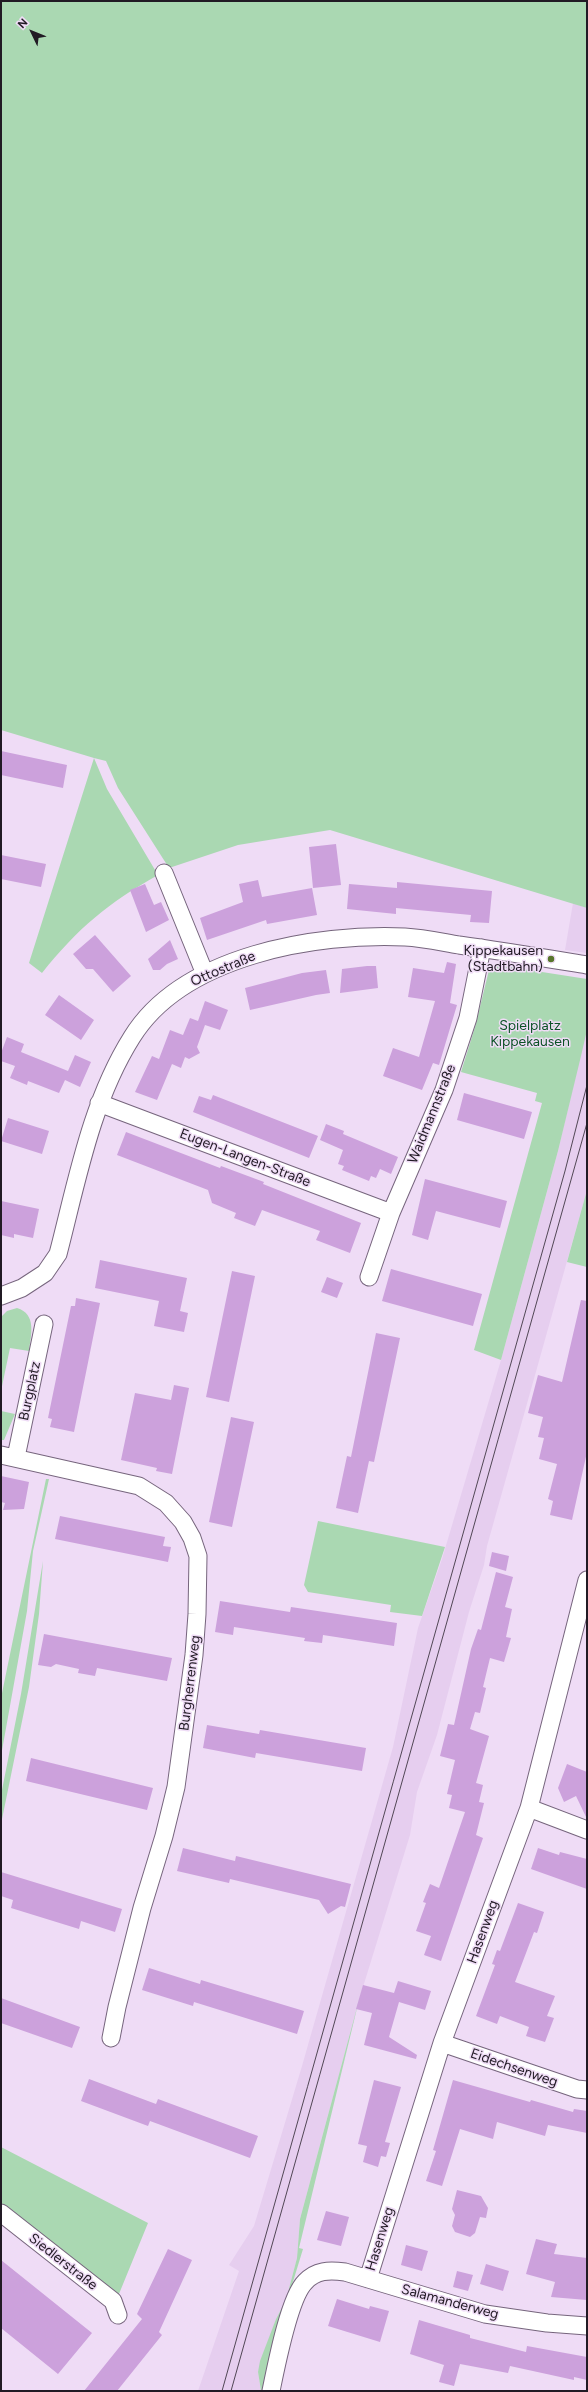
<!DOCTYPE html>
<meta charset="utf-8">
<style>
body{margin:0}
#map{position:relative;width:588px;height:2392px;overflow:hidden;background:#efdcf6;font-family:Figtree,sans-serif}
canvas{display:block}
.frame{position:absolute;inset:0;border:2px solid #211a24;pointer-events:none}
.north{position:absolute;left:12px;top:12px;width:40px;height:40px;-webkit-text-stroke:3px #efdcf6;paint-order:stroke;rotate:313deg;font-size:11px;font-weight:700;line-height:16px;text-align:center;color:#211a24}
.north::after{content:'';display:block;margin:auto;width:14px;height:18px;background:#211a24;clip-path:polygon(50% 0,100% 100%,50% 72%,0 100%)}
</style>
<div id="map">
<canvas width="588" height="2392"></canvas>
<div class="frame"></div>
<div class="north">N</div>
</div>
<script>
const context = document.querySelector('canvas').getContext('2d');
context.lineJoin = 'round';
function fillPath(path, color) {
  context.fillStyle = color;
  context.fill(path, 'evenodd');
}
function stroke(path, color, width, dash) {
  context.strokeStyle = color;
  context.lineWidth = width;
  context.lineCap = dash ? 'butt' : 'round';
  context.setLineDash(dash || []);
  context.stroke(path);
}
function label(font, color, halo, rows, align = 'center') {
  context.font = font + ' Figtree,sans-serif';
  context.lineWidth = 3;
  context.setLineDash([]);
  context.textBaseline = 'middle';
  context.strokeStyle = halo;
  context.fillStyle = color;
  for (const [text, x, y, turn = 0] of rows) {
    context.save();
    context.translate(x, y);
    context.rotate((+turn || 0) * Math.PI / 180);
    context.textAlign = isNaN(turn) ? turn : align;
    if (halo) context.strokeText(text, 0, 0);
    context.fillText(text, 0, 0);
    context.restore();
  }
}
fillPath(new Path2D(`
 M573 903 587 908V953L565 950Z
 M587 1027V1190L487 1546 484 1565 469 1612 437 1735 417 1792 410 1835 359 2000 300 2219 297 2258 286 2300 276 2319 258 2372 261 2391H198L239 2271 229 2265 254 2226 302 2066 393 1747 418 1628 442 1559 501 1360 558 1151Z`), '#e6ceef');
fillPath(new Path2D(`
 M1 1H587V908L330 830 238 845 169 868 118 788 106 761 94 758 107 789 158 875C108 903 78 928 42 973L29 963 94 758 1 730Z
 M497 965 587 979V1030L581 1056 558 1151 501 1360 474 1350 542 1103 535 1101 537 1093 461 1072 475 1027 489 970Z
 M587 1190V1267L567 1262Z
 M17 1308C37 1314 31 1335 29 1351L10 1348 1 1391V1317L7 1311Z
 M1 1411 15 1414 4 1440H1Z
 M46 1479H49L33 1551 27 1611 1 1756V1698Z
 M318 1521 445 1547 422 1616 390 1612 391 1605 308 1592 304 1585Z
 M43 1561 39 1614 29 1687 1 1824V1795L21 1694Z
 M359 2000 299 2248 303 2249 277 2334 265 2391H261L258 2372 260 2361 276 2319 286 2300 297 2258 300 2219Z
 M1 2147 148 2223 112 2311 1 2222Z`), '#aad8b2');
fillPath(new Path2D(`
 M1 751 67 765 63 788 1 775Z
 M336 844 341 885 313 888 309 847Z
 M1 855 46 864 41 887 1 879Z
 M258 880 262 897 312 888 317 915 267 924 266 920 207 940 200 918 243 902 239 884Z
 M397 882 492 891 489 923 470 922 471 915 396 908V914L347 909 349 884 397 888Z
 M145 884 154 905 161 902 169 920 146 932 130 890Z
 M95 935 131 976 113 992 93 969H86L73 954Z
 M170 940 178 959 167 964 160 970H153L148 959Z
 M447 962 456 964 450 1003 457 1005 439 1065 433 1063 422 1090 383 1076 393 1048 419 1057 435 1001 408 997 413 968 444 973Z
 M367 966H376L378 988 340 993 342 969Z
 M326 970 330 993 316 995 250 1010 245 988 302 973Z
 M59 995 94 1020 81 1040 45 1015Z
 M205 1001 228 1010 220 1030 205 1025 197 1047 200 1053 189 1059 185 1057 181 1068 172 1064 157 1100 135 1092 152 1056 159 1059 170 1030 183 1035 190 1018 198 1021Z
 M7 1037 24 1044 21 1052 68 1071 75 1055 91 1062 80 1087 65 1080 59 1093 28 1081 27 1085 10 1078 15 1066 1 1061V1053Z
 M464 1093 532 1112 524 1139 457 1120Z
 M213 1095 318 1136 309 1158 193 1112 199 1096 211 1100Z
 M8 1118 49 1131 42 1154 1 1141Z
 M326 1124 344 1131 343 1134 398 1157 391 1174 380 1169 376 1178 371 1176 369 1181 342 1170 344 1166 338 1164 343 1150 320 1140Z
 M126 1132 220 1168 221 1166 264 1182 263 1184 361 1223 350 1253 316 1240 320 1231 262 1210 255 1226 234 1218 236 1213 212 1203 208 1190 117 1155Z
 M425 1179 507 1201 500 1228 436 1211 428 1240 412 1235Z
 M1 1201 39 1209 33 1238 14 1234V1238L1 1235Z
 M100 1260 187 1278 180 1311 188 1313 184 1332 154 1326 159 1301 95 1288Z
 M391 1269 482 1294 473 1326 382 1301Z
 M232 1271 255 1276 229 1402 206 1397Z
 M327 1277 343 1283 337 1298 321 1292Z
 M76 1298 100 1303 74 1432 50 1427 52 1419 48 1418 71 1306H75Z
 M581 1300 587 1301V1452L572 1520 550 1515 553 1501 548 1499 557 1464 539 1459 544 1438 538 1437 543 1417 528 1413 538 1375 562 1382Z
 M376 1333 400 1338 374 1462 369 1461 358 1513 336 1508 347 1456 351 1457Z
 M174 1385 189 1388 172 1474 156 1471 157 1468 121 1460 135 1393 171 1400Z
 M231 1417 254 1422 232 1527 209 1522Z
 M1 1476 29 1482 24 1509 3 1510 5 1503 1 1502Z
 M60 1516 165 1537 163 1546 171 1547 168 1562 55 1539Z
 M492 1552 509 1556 506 1571 489 1566Z
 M496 1572 513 1577 505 1607 512 1609 506 1637 511 1638 504 1662 490 1658 483 1687 486 1688 480 1713 475 1712 470 1729 489 1736 476 1783 483 1785 479 1802 484 1803 476 1835 483 1838 441 1961 424 1955 431 1936 416 1931 426 1903 423 1902 430 1884 439 1888 465 1812 449 1808 452 1795 447 1794 455 1760 440 1756 448 1724 454 1725 471 1649 478 1629 481 1630Z
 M220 1601 290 1612 291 1607 397 1623 394 1646 323 1635 322 1643 304 1641 305 1638 234 1627 233 1635 215 1632Z
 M44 1634 172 1658 167 1681 97 1668 95 1676 78 1673 79 1669 56 1664 51 1667 38 1665Z
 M207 1725 259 1734 260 1730 366 1748 362 1771 256 1753 255 1758 203 1748Z
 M31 1758 153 1788 147 1810 26 1781Z
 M567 1764 587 1772V1819L576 1796 564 1802 558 1788Z
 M183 1848 235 1861 236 1856 351 1884 345 1907 341 1906 328 1914 319 1900 230 1879 229 1883 177 1871Z
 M538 1848 559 1855 560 1852 587 1859V1889L531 1869Z
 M1 1872 122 1909 115 1932 81 1921 79 1929 11 1908 13 1900 1 1896Z
 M518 1903 544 1912 537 1933 534 1932 515 1982 555 1996 547 2016 554 2018 545 2042 526 2036 529 2027 500 2016 497 2024 476 2016 495 1965 492 1964 497 1950 500 1951Z
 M149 1968 200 1984 201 1980 304 2011 297 2034 194 2002 193 2006 142 1990Z
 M398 1981 431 1991 425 2010 399 2002 389 2037 417 2055 416 2059 364 2045 372 2013 356 2009 363 1985 394 1993Z
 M1 1998 80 2027 72 2048 1 2023Z
 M89 2079 156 2104 158 2099 258 2136 250 2158 150 2121 148 2126 81 2101Z
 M374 2080 401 2087 385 2142 390 2143 386 2157 381 2156 378 2167 363 2162 367 2146 358 2144Z
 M453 2080 530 2102 531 2100 573 2112 574 2109 587 2111V2133L548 2125 545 2136 497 2122 493 2139 460 2129 442 2186 426 2181 436 2151 433 2150Z
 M457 2190 481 2196 488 2208 486 2218 480 2217 475 2233 470 2237 455 2232 452 2226 455 2215 452 2209Z
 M326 2211 349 2217 341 2246 317 2240Z
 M536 2239 557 2244 554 2254 587 2258V2300L551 2297 555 2282 526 2274Z
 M406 2245 428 2251 422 2271 401 2265Z
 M168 2249 192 2260 159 2332 162 2335 117 2391H84L142 2319 137 2314Z
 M1 2260 92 2333 58 2374 1 2328Z
 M486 2264 509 2271 503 2291 480 2284Z
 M457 2271 473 2275 468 2291 453 2287Z
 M337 2299 369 2309 370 2306 389 2311 380 2342 328 2326Z
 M419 2320 470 2335V2338L526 2352 527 2346 587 2357V2380L574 2377V2380L510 2366 508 2373 460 2364 454 2386 439 2382 444 2365 410 2354Z`), '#cca1dc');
const minor = new Path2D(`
 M164 873 205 974
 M99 1103 391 1213
 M369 1277 391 1213 444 1090 468 1018 482 948
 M1 1296 22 1288 45 1273 58 1254C77 1181 91 1102 132 1037 183 955 316 933 405 937 423 938 441 942 459 945 502 951 544 958 587 965
 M1 1455 139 1486 166 1503 183 1522 192 1538 198 1556 197 1614 194 1655 176 1787 164 1836 142 1908 117 2007 111 2038
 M16 1457 44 1324
 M529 1808 587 1830
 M442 2043 577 2089 587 2090
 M1 2213 113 2301 118 2315
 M368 2279 442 2043 529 1808 587 1580
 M271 2391C276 2367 289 2298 305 2282 316 2270 329 2270 345 2272L485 2314 547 2323 587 2326`);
stroke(minor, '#76657d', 19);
stroke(minor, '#fff', 17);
stroke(new Path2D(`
 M222 2391 565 1171 587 1085
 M231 2391 587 1123`), '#514755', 1);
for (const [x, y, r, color] of [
 [551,959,4,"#58762b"]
]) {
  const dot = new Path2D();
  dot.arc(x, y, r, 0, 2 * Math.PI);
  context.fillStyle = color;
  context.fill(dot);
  stroke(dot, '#efdcf6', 1.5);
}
label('14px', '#211a24', '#efdcf6', [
 ["Kippekausen",543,951],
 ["(Stadtbahn)",543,967]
], 'right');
label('14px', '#211a24', '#efdcf6', [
 ["Ottostraße",223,969,-23],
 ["Waidmannstraße",432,1114,-68],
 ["Eugen-Langen-Straße",245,1158,21],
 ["Burgplatz",30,1391,-78],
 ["Burgherrenweg",190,1683,-83],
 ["Hasenweg",483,1932,-70],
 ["Eidechsenweg",514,2068,19],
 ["Hasenweg",380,2239,-73],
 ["Siedlerstraße",63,2262,38],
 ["Salamanderweg",450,2302,15]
]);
label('14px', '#0b5225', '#efdcf6', [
 ["Spielplatz",530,1026],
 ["Kippekausen",530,1042]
]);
</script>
